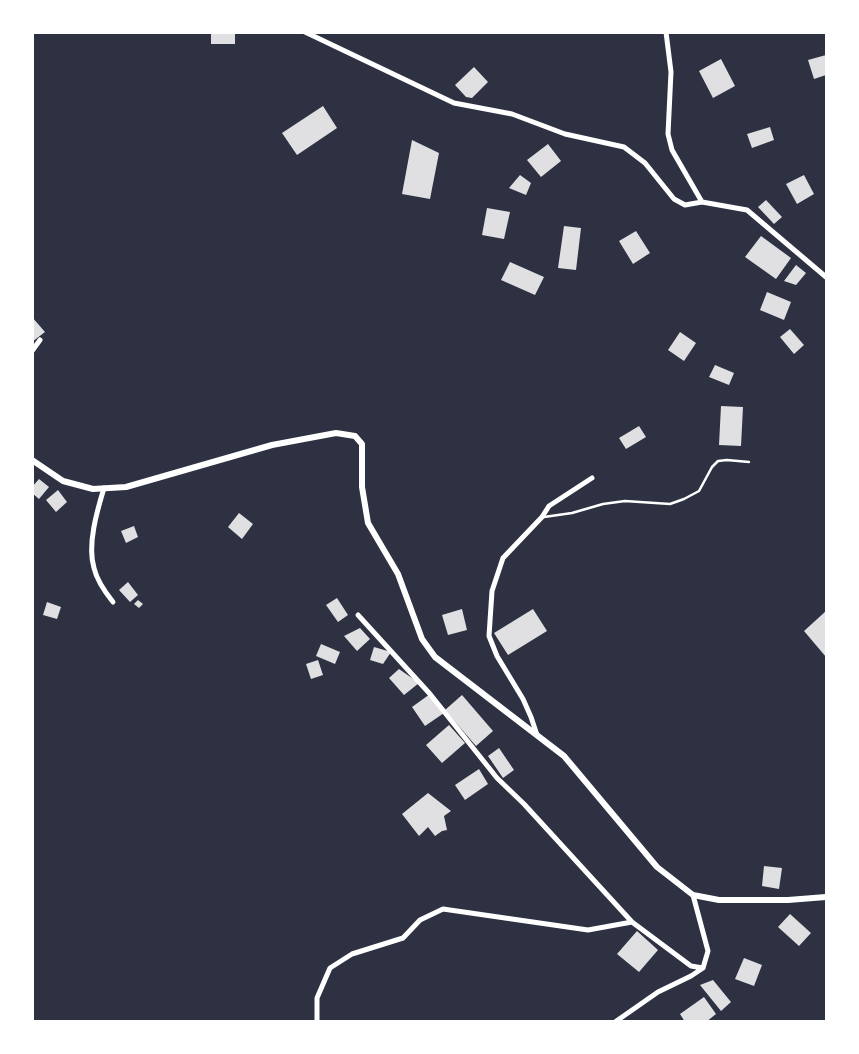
<!DOCTYPE html>
<style>
body{margin:0}
#map{position:relative;width:859px;height:1054px;overflow:hidden;background:#2d3142;font-family:Figtree,sans-serif}
canvas{display:block}
.frame{position:absolute;inset:0;border:34px solid #fff;pointer-events:none}
</style>
<div id="map">
<canvas width="859" height="1054"></canvas>
<div class="frame"></div>
</div>
<script>
const context = document.querySelector('canvas').getContext('2d');
context.lineJoin = 'round';
function fillPath(path, color) {
  context.fillStyle = color;
  context.fill(path, 'evenodd');
}
function stroke(path, color, width, dash) {
  context.strokeStyle = color;
  context.lineWidth = width;
  context.lineCap = dash ? 'butt' : 'round';
  context.setLineDash(dash || []);
  context.stroke(path);
}
fillPath(new Path2D(`
 M211 32H235V44H211Z
 M826 55V75L814 79 808 60Z
 M721 59 735 86 713 98 699 71Z
 M474 67 488 82 472 98 466 97 455 85Z
 M323 106 337 128 297 155 282 133Z
 M770 127 774 140 752 148 747 134Z
 M412 140 439 153 430 199 402 194Z
 M548 144 561 161 541 177 527 160Z
 M520 175 531 183 526 195 509 188Z
 M804 175 814 194 797 204 786 184Z
 M766 200 782 217 774 224 758 207Z
 M487 208 510 212 504 239 482 235Z
 M564 226 581 228 576 270 558 268Z
 M636 231 650 253 633 264 619 241Z
 M761 236 791 258 776 279 745 257Z
 M510 262 544 277 535 295 501 280Z
 M796 265 806 273 796 285 784 281Z
 M767 292 791 302 784 320 760 310Z
 M32 317 45 332 32 342Z
 M790 329 804 345 794 354 780 337Z
 M680 332 696 343 684 361 668 350Z
 M715 365 734 373 729 385 709 377Z
 M721 406 743 407 741 446 719 445Z
 M639 426 646 437 626 449 619 438Z
 M39 479 49 487 39 499 32 493V487Z
 M58 490 67 502 56 512 46 500Z
 M239 513 253 524 242 539 228 527Z
 M134 526 138 537 126 543 121 531Z
 M128 582 138 595 130 602 119 590Z
 M337 598 348 615 338 622 326 605Z
 M138 600 143 604 139 608 134 604Z
 M47 602 61 607 57 619 43 615Z
 M462 609 467 630 448 635 442 615Z
 M533 609 547 631 508 655 494 633Z
 M826 611V657L804 631Z
 M360 628 370 639 357 651 344 636Z
 M321 644 340 652 335 664 316 656Z
 M374 647 391 652 383 664 370 660Z
 M318 660 323 675 311 679 306 664Z
 M399 669 419 683 404 695 389 678Z
 M430 694 444 713 425 726 412 707Z
 M462 695 493 731 476 746 445 710Z
 M449 725 465 743 442 763 426 745Z
 M499 748 514 770 503 778 488 756Z
 M479 769 488 784 465 800 455 785Z
 M428 793 451 811 444 816 447 830 442 831 435 836 428 827 419 836 402 814Z
 M764 866 782 868 779 889 762 886Z
 M790 914 811 933 799 946 778 927Z
 M637 931 658 950 639 972 617 954Z
 M744 958 762 965 754 986 735 979Z
 M713 980 731 1002 721 1011 700 985Z
 M704 997 716 1014 706 1022H685L680 1014Z`), '#e0e0e3');
stroke(new Path2D(`
 M544 517 572 513 603 504 625 501 670 504 684 499 699 491 712 467 718 461 727 460 749 462`), '#fff', 2.5);
stroke(new Path2D(`
 M305 32 454 103 512 114 565 134 624 147 645 163 674 199 685 205 702 202
 M666 32 671 72 668 134 672 150 702 202 747 210 826 277
 M32 351 40 340
 M104 488C97 511 87 545 94 568 97 581 105 592 113 602
 M358 615 430 694 497 778 524 804 632 922
 M537 735 531 717 523 699 497 656 489 636 492 591 503 558 542 517 549 506 592 478
 M317 1022V998L330 968 352 954 403 938 420 920 443 909 588 930 632 922 691 966 703 968 708 951 693 895
 M615 1022 658 992 691 976 703 968`), '#fff', 5);
stroke(new Path2D(`
 M32 460 63 481 93 489 126 487 272 445 336 433 355 436 362 444V487L368 523 398 574 422 639 435 657 564 756 657 867 693 895 719 900H788L826 897`), '#fff', 6);
</script>
